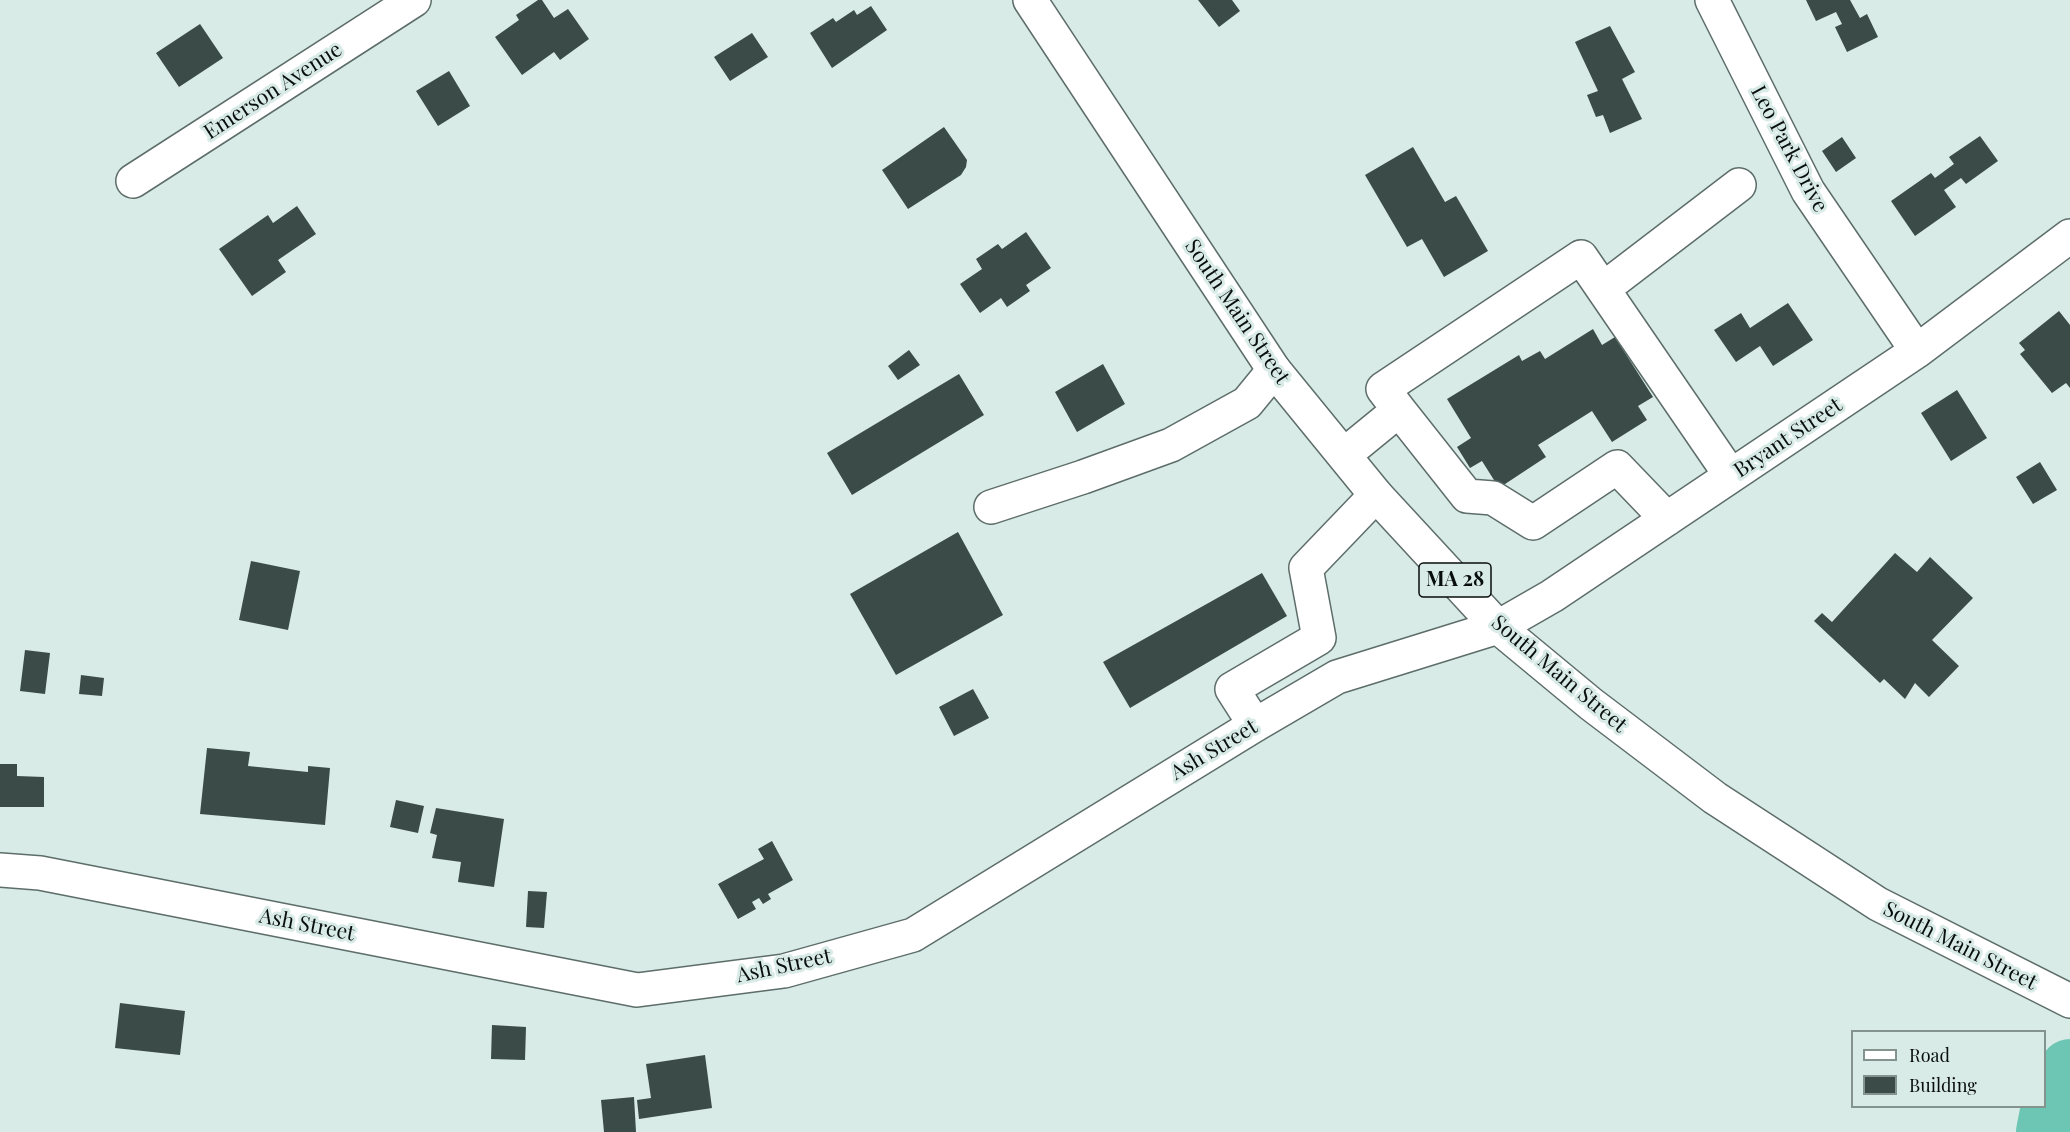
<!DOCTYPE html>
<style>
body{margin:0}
#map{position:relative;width:2070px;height:1132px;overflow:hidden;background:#d9ebe6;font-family:"Playfair Display",serif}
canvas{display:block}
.legend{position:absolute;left:1851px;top:1030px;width:195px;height:78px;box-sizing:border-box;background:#d9ebe6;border:2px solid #85938f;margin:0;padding:8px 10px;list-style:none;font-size:18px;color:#080e0d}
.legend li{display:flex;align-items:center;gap:12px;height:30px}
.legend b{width:30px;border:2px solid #85938f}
</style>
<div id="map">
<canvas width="2070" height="1132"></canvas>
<ul class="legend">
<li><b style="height:8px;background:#fff"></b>Road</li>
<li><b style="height:16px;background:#3b4b47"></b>Building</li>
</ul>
</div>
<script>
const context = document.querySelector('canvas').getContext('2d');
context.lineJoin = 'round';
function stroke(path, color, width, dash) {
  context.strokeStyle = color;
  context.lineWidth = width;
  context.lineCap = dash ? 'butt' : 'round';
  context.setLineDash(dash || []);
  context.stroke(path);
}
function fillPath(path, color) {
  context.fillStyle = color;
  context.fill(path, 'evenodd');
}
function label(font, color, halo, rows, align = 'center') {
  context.font = font + ' "Playfair Display",serif';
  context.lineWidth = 6;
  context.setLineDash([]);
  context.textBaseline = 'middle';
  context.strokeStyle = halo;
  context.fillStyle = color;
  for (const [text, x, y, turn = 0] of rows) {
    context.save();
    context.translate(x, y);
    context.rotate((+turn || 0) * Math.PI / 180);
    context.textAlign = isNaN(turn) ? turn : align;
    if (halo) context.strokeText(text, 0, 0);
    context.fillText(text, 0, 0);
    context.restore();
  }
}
stroke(new Path2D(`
 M2047 1132 2055 1091 2070 1070`), '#6dc6b3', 62);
fillPath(new Path2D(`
 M538 0H542L554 18 568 9 589 39 560 60 554 52 522 75 495 37 519 20 516 15Z
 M1198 0H1232L1240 11 1219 27Z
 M1806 0H1850L1860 18 1867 14 1878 37 1847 52 1835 27 1842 24 1836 12 1816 21Z
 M871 6 887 30 832 68 810 33 833 18 836 22 854 10 857 15Z
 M200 24 223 58 179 87 156 53Z
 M1610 26 1635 72 1622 79 1642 119 1610 133 1603 115 1596 117 1587 95 1598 91 1575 42Z
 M752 33 768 57 730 81 714 57Z
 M449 71 470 106 438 126 416 91Z
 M944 127 967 160 966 167 961 175 908 209 882 170Z
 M1980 136 1998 161 1966 184 1961 178 1944 190 1956 207 1915 236 1891 201 1931 173 1935 178 1954 164 1949 157Z
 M1842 137 1856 158 1836 172 1822 151Z
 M1413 147 1445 202 1456 196 1488 251 1444 277 1422 239 1407 247 1365 175Z
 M297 206 316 234 278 260 286 272 252 296 219 249 268 215 273 223Z
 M1026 232 1051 268 1026 285 1030 291 1007 307 1001 298 980 313 960 284 982 269 976 259 998 244 1002 249Z
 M1788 303 1813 340 1773 366 1760 346 1736 362 1714 330 1741 313 1750 328Z
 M2059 311 2070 325V388L2066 383 2052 393 2020 354 2025 350 2019 343Z
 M1593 329 1602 345 1615 337 1653 397 1638 406 1647 420 1612 442 1592 411 1538 445 1546 457 1499 488 1482 461 1470 468 1457 447 1471 438 1447 399 1519 355 1522 361 1540 351 1545 359Z
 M909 350 920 365 898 380 888 366Z
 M1103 364 1125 404 1077 432 1055 392Z
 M959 374 984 415 852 495 827 453Z
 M1957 390 1987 438 1951 461 1921 413Z
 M2040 462 2057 490 2033 504 2016 477Z
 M958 532 1003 615 896 675 850 594Z
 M1895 553 1917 572 1930 557 1973 598 1932 640 1959 666 1929 697 1915 683 1905 699 1884 679 1880 683 1814 621 1822 613 1832 622Z
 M251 561 300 571 288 630 239 620Z
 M1262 573 1287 616 1130 708 1103 662Z
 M25 650 50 653 45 694 20 691Z
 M81 675 104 678 102 696 79 694Z
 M973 689 989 718 954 736 939 707Z
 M207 748 250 752 248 766 308 772V766L330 768 325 825 200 814Z
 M0 764H17V776L44 777V807H0Z
 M396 800 424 806 418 833 390 827Z
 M436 808 504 819 494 887 458 882 461 862 432 858 437 835 430 833Z
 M772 841 793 880 768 894 771 899 763 904 759 898 752 902 756 909 738 919 718 884 764 859 758 849Z
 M528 891 547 892 544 928 526 927Z
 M120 1003 185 1011 180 1055 115 1048Z
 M492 1025 526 1027 525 1060 491 1059Z
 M705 1055 712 1108 639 1119 637 1100 651 1098 646 1064Z
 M634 1097 636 1132H604L601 1100Z`), '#3b4b47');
const minor = new Path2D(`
 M1712 0 1808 191 1917 351
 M133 181 414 0
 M1603 289 1739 185
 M1399 410 1467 496 1493 498 1533 523 1617 467 1667 519
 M1344 455 1399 410 1383 389 1581 257 1731 476
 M991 507 1083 477 1171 445 1247 403 1274 370
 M1255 725 1232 689 1319 638 1306 568 1376 495
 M0 870 40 873 637 990 784 971 913 935 1255 725 1337 677 1498 627 1552 596 1917 351 2070 236`);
const major = new Path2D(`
 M1030 0 1274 370 1376 495 1498 627 1591 704 1715 798 1878 904 2070 1001`);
stroke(minor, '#5d6d69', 36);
stroke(major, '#5d6d69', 36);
stroke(minor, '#fff', 33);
stroke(major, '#fff', 33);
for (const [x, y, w] of [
 [1455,580,72]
]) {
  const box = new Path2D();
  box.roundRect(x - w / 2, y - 17, w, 34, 4.5);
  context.fillStyle = '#d9ebe6';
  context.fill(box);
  stroke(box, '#080e0d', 1.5);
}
label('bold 20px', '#080e0d', null, [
 ["MA 28",1455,580]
]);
label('21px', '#080e0d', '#d9ebe6', [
 ["Emerson Avenue",273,91,-33],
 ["Leo Park Drive",1789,149,62],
 ["South Main Street",1237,312,56],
 ["Bryant Street",1788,438,-34],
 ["South Main Street",1559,674,40],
 ["Ash Street",1214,750,-31],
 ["Ash Street",307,925,11],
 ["South Main Street",1960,946,27],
 ["Ash Street",784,966,-12]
]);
</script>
